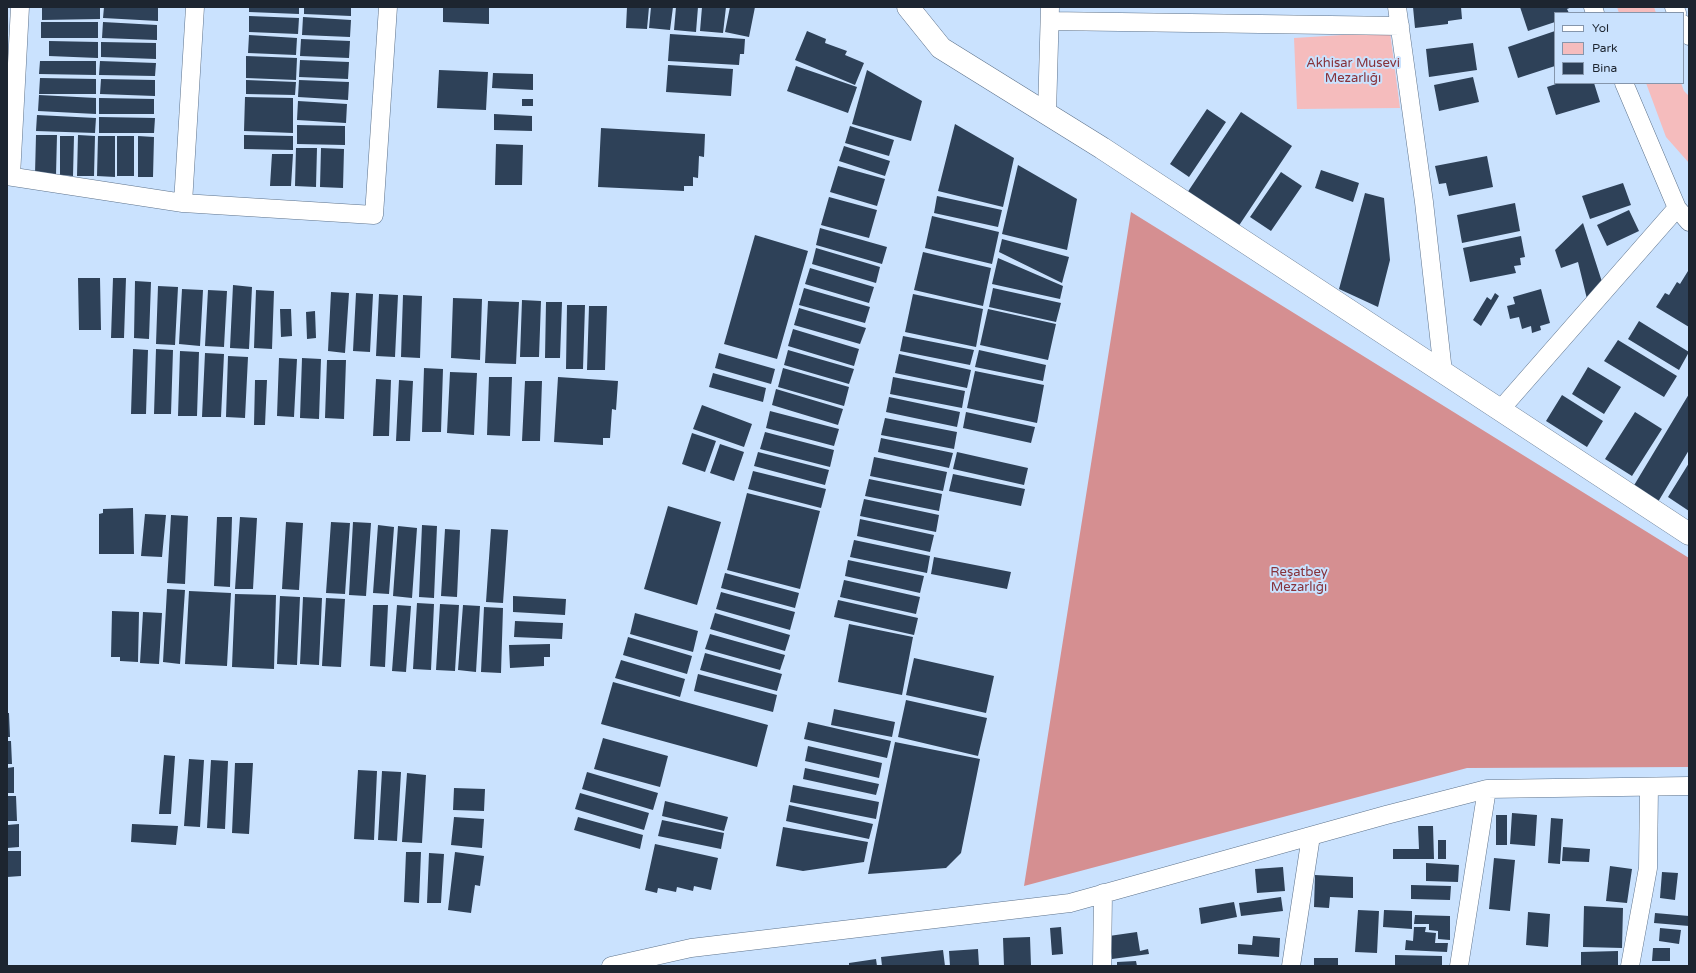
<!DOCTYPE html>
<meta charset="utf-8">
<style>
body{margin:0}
#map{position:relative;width:1696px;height:973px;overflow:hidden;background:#cae2fe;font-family:"Varela Round",sans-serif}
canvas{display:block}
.frame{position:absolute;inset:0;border:8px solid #1d2530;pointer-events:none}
.legend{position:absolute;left:1554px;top:12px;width:130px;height:72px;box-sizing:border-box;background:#cae2fe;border:1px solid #8596ac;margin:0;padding:5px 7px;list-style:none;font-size:12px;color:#1d2530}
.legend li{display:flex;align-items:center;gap:8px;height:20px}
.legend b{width:20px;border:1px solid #8596ac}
</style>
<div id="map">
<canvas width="1696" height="973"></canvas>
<div class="frame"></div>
<ul class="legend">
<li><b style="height:5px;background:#fff"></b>Yol</li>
<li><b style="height:11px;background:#f5bcbd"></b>Park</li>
<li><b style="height:11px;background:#2e4158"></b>Bina</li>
</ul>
</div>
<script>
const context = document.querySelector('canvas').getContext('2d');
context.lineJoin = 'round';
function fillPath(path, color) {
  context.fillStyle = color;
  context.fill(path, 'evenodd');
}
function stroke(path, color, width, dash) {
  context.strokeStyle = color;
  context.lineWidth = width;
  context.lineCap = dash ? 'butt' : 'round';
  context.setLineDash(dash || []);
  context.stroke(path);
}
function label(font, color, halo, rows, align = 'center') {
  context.font = font + ' "Varela Round",sans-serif';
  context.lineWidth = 4;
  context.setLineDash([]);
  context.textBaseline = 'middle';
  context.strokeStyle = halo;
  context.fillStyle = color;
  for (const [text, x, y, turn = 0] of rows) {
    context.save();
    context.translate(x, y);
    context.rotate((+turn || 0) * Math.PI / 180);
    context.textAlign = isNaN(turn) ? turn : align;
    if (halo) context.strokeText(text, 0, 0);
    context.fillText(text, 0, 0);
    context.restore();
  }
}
fillPath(new Path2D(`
 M1617 7H1654L1656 13H1619Z
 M1390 32 1400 108 1297 109 1294 38Z
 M1646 83H1681L1684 91 1689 96V163L1666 137Z`), '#f5bcbd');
fillPath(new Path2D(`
 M1131 212 1689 558V767L1467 768 1024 886Z`), '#d58f91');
fillPath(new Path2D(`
 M42 7H100V19L42 20Z
 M104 7H158V21L103 18Z
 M249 7H299V14L249 12Z
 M304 7H351V16L304 14Z
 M443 7H489V24L443 22Z
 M627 7H649L647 29 626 28Z
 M651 7H673L670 30 649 28Z
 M676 7H698L696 32 674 30Z
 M702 7H726L723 33 700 31Z
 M730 7H755L749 37 725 32Z
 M1413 7H1461L1462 19 1448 21V24L1415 28Z
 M1520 7H1572L1567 9 1569 13H1555V22L1528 31Z
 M249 16 299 18 298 34 249 32Z
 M303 17 351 20 350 37 302 35Z
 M41 22H98V38H41Z
 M103 22 157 25V40L102 38Z
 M807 31 826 39 825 43 847 51 845 55 864 63 855 85 795 60Z
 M1555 31V66L1518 78 1508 47Z
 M670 34 745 39 744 54H740L739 65 668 61Z
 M249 35 297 38 296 55 248 53Z
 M301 39 350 41 349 58 300 56Z
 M49 41 98 42V58L49 56Z
 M101 42 156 43V59L101 57Z
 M1473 43 1477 70 1429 77 1426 49Z
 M246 56 297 58 296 80 246 78Z
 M300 60 349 62 348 79 299 77Z
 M40 61H96V75L39 74Z
 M100 61 156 63 155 76 99 75Z
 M668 65 733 69 731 96 666 92Z
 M796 66 857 87 848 113 787 91Z
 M439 70 488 72 486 110 437 108Z
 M867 70 922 101 911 141 852 124Z
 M493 73 533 74V90L492 88Z
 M1473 77 1479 102 1439 111 1434 85Z
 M40 78 96 79V94H39Z
 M101 79 155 80V96L100 94Z
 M246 80 296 82 295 95 246 94Z
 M299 80 349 82 348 100 298 97Z
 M1559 83H1594L1600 102 1556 115 1547 87Z
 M39 95 96 98V114L38 111Z
 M245 97 293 98V133L244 131Z
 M99 98 154 99V114H99Z
 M522 99H533V106H522Z
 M298 101 347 104 346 123 297 120Z
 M1207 109 1226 122 1189 177 1170 164Z
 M1241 112 1292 146 1238 227 1187 193Z
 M494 114 532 116V131L494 130Z
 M37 115 96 118 95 133 36 131Z
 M99 117 155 118 154 133H99Z
 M955 124 1014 158 1003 207 938 191Z
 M297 125 345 126V145L297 144Z
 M850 126 894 140 889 156 845 143Z
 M601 128 705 134 704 157 699 156 698 178 693 177V186H684V191L598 187Z
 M36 135H57L56 175 35 174Z
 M78 135 95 136 94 176H77Z
 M244 135 293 136V150L244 149Z
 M60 136H74L73 176 60 175Z
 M98 136H115V177L97 176Z
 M117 136H134V176H117Z
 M138 136 154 137 153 177H138Z
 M496 144 523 145 522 185H495Z
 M844 146 890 161 885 176 839 161Z
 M296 148H317L316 187 295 186Z
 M321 148 344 149 343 188 320 187Z
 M272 154H293L291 186H270Z
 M1487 156 1493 187 1449 196 1446 183 1439 184 1435 166Z
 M1018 165 1077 199 1067 250 1002 234Z
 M838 166 885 179 877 206 830 192Z
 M1321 170 1359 183 1353 202 1315 188Z
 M1281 172 1302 186 1271 231 1250 217Z
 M1623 183 1631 205 1590 219 1582 196Z
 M1365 193 1384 198 1390 260 1378 307 1339 289Z
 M937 196 1002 210 998 227 934 213Z
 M829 197 877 210 869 238 821 225Z
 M1515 203 1520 231 1462 243 1457 215Z
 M1629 210 1639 231 1607 246 1597 225Z
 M932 216 999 232 992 264 925 248Z
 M1583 223 1604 288 1587 299 1578 262 1561 268 1555 250Z
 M820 228 887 247 882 264 816 245Z
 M755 235 808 251 777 359 724 344Z
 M1521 236 1525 257 1520 258 1521 265 1514 266 1516 273 1470 282 1463 248Z
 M1002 239 1069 257 1062 283 999 252Z
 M816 248 880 267 876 283 812 264Z
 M923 252 991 268 983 306 914 290Z
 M998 258 1063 286 1060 299 992 284Z
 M810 268 874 287 869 303 805 284Z
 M1688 271 1689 272V327L1656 307 1665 293 1669 295 1677 282 1680 284Z
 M78 278H100L101 330H79Z
 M113 278H126L124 338H111Z
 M135 281 151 282 149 339 134 338Z
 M233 285 252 287 249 349 230 348Z
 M158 286 178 287 175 345 156 344Z
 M804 288 870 307 865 323 799 305Z
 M993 288 1061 303 1056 322 989 307Z
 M182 289 203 290 200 346 179 344Z
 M1541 289 1550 323 1540 326 1541 330 1532 333 1531 326 1522 329 1519 317 1510 319 1507 306 1515 304 1513 297Z
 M208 290 227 291 224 347 205 346Z
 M256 290 274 291 272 349 254 348Z
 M331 292 349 293 345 353 328 351Z
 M356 293 373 294 370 352 353 351Z
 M1495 293 1499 296 1481 326 1473 320 1487 297 1491 300Z
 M379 294 398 295 395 357 376 356Z
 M913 294 983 309 976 347 905 332Z
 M403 295 422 296 420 358 401 357Z
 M453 298 482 299 480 360 451 358Z
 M522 300 541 301 539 357H520Z
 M488 301 519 302 516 364 485 363Z
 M546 302H562L560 358H545Z
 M567 305H585L583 369H566Z
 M589 306H607L605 370H587Z
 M799 308 866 328 860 344 794 325Z
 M280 309H291L292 336 281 337Z
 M988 309 1056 324 1048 360 980 345Z
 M315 311 316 338 307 339 306 312Z
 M1639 321 1689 352 1679 370 1628 339Z
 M793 329 859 349 854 366 788 346Z
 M903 336 974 350 970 365 900 351Z
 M1618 340 1677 376 1664 397 1604 361Z
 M133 349 148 350 146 414H131Z
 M156 349 173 350 171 414H154Z
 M788 350 854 369 849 384 784 365Z
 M979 350 1046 365 1043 381 975 367Z
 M180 351 199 352 197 416H178Z
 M205 353 224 354 221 417H202Z
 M719 353 775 369 771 384 715 368Z
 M899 354 971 370 967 388 895 373Z
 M228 356 248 357 245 418 226 417Z
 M279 358 297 359 294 417 277 416Z
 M302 358 321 359 319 419 300 418Z
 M327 360H346L344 419 325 418Z
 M1588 367 1621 387 1604 414 1572 394Z
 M424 368 443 369 441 432H422Z
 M783 368 849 387 844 406 778 387Z
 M975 371 1044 385 1037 423 967 408Z
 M450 372 477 373 474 435 447 433Z
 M713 373 766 388 763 402 709 387Z
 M489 377H512L510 436 487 435Z
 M558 377 618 381 616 410 612 409 610 438H603V445L554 442Z
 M893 377 965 391 962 408 890 394Z
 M376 379 391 380 389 436H373Z
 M255 380H267L265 425H254Z
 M399 380 413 381 410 441H396Z
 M525 381H542L540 441H522Z
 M776 389 843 409 838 425 772 405Z
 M1689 394V450L1655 507 1630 492Z
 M1562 395 1603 421 1587 447 1546 421Z
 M889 397 960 412 957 427 886 412Z
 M702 405 752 424 744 447 693 429Z
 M770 411 839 429 834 446 766 428Z
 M966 412 1035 427 1031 443 963 428Z
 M1635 412 1662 429 1632 476 1605 459Z
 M885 418 957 432 954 449 881 435Z
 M765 432 834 450 830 467 760 449Z
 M692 433 716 441 705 472 682 464Z
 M881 438 953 453 949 468 878 452Z
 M720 444 744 452 734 481 710 473Z
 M758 452 829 470 825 485 754 466Z
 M957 452 1028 468 1024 485 953 469Z
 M874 457 947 472 943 491 870 476Z
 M1689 463V511L1668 497Z
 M753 471 826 489 821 508 748 489Z
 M953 474 1025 489 1021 506 949 491Z
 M869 479 942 494 939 511 865 496Z
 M747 493 820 511 800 589 727 570Z
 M864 499 939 515 936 532 860 516Z
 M668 506 721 522 697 605 644 589Z
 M133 508 134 554H99V514L103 513V509Z
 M145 514 166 515 162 557 141 556Z
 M171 515 188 516 185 584 167 583Z
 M217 517H232L230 587 214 586Z
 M240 517 257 518 253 589H235Z
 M860 519 934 535 930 552 857 536Z
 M286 522 303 523 299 590 282 589Z
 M331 522 350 523 345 594 326 593Z
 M353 522 371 523 366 596 349 595Z
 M378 525 394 527 389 594 373 593Z
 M422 525 437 526 434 598 419 597Z
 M398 526 417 528 412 598 393 596Z
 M445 529 460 530 457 597 441 596Z
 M491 529 508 530 503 603 486 602Z
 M854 540 930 556 927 573 850 557Z
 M934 557 1011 572 1007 589 931 574Z
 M848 560 924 576 920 593 845 576Z
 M725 573 799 593 795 608 721 588Z
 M844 580 920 597 916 614 840 597Z
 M167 589 185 590 180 664 163 662Z
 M189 591 231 593 227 666 185 664Z
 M721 592 795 612 790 630 716 609Z
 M235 594 276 595 274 669 232 667Z
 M280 596 300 597 297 665 277 664Z
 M513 596 566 599 565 615 513 612Z
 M303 597 322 598 319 665 300 664Z
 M326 598 345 599 341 667 322 666Z
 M838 600 918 618 914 635 834 617Z
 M417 603 434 604 431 670 413 669Z
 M440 604 459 605 455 671 436 670Z
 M373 605H388L385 667 370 666Z
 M397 605 411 606 406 672 392 671Z
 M463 605 480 606 476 672 458 670Z
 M484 607 503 608 501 673 481 672Z
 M112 611 139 612 138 662 120 661V657H111Z
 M143 612 162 613 159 664 140 663Z
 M635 613 698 631 693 652 630 634Z
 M715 613 790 635 785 651 710 629Z
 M515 621 563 623 562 639 514 637Z
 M849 624 913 637 902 695 838 682Z
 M710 634 785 655 780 670 705 649Z
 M628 637 692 656 687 674 623 655Z
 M550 644V657H544V666L510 668 509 645Z
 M705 653 782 674 777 691 700 670Z
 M914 658 994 676 986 713 906 695Z
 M621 660 685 679 680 697 615 678Z
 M698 674 777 695 773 712 694 691Z
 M613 682 768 725 757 767 601 724Z
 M906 700 987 718 978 756 898 737Z
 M834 709 895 722 892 737 831 725Z
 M7 713H9L10 737H7Z
 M808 722 891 741 887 758 804 739Z
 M603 738 668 756 660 787 594 769Z
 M7 741H11L12 764H7Z
 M895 742 980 759 961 853 946 868 868 874Z
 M808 746 882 763 879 778 805 761Z
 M164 755 175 756 171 814H159Z
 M189 759 204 760 200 827 184 826Z
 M211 760 228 761 225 829 207 828Z
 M235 763H253L249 834 232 833Z
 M14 767V793H7V768Z
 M805 768 879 784 876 795 803 779Z
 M358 770 377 771 374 840 354 839Z
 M382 771 401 772 397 841 378 840Z
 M587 772 658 793 653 810 582 789Z
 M407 773 426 775 422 843 402 842Z
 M793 785 879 802 876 819 790 802Z
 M454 788 485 789 484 811 453 810Z
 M580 793 649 813 644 830 575 809Z
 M7 796H16L17 821H7Z
 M665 801 728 817 724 831 662 816Z
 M789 805 873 824 869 839 786 821Z
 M1512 813 1537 815 1535 846 1510 844Z
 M1496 815H1507V845H1496Z
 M454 817 484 819 482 848 451 845Z
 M578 817 643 835 640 849 574 830Z
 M1551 818 1563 819 1560 864 1548 863Z
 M662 820 724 833 721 849 658 836Z
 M19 824V847L7 848V825Z
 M132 824 178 826 176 845 131 842Z
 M1418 826H1433L1434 859H1393V849H1419Z
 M783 827 868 842 864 862 803 871 776 866Z
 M1438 840H1446V859H1438Z
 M655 844 718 858 711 890 694 886 693 891 677 887 676 892 658 888 657 893 645 890Z
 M1563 847 1590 849 1589 862 1562 861Z
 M7 851H21V876L7 877Z
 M406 852H421L419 903 404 902Z
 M455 852 484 856 480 886 475 885 471 913 448 910Z
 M429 853 444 854 441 903H427Z
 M1494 858 1515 860 1510 911 1489 909Z
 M1426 863 1459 865 1458 882 1426 881Z
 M1610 866 1632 869 1627 903 1606 901Z
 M1283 867 1285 891 1257 893 1255 869Z
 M1662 872 1678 873 1675 900 1660 898Z
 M1315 875 1353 877V898L1330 897 1329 908 1314 907Z
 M1411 885 1451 886 1450 900 1411 899Z
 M1281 897 1283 911 1241 916 1239 903Z
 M1234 902 1237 917 1201 924 1199 908Z
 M1584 906 1623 908 1622 948 1583 947Z
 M1358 910 1379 911 1377 953 1355 952Z
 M1384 910 1412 911V929L1383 927Z
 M1528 912 1550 914 1548 947 1526 945Z
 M1655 913 1689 916V926L1654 923Z
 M1415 915 1450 916V940L1438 939V931L1429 930V924H1414Z
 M1061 927 1063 954 1052 955 1050 928Z
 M1414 927H1426L1425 932 1436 933 1435 943H1448L1447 952 1405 950 1406 940 1413 941Z
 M1660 928 1681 930 1679 944 1659 941Z
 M1137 932 1140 951 1148 949 1149 954 1112 959 1109 936Z
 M1253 936 1280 938 1279 957 1238 954V944L1252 945Z
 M1030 937 1031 966H1004L1003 938Z
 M1653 948H1670V961H1652Z
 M978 949 979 966H950L949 951Z
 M943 950 945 966H882L881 957Z
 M1618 951V966H1581V952Z
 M1395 955 1442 956V966H1395Z
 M1314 958H1338V966H1314Z
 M876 959 877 966H849V963Z
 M1136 961 1137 966H1117V962Z`), '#2e4158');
const street = new Path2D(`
 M1397 7 1424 202 1443 372
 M1593 7 1595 13
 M1674 7 1677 13
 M1050 21 1400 26
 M1683 24 1689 36
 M1624 83 1677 208 1689 222
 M1047 113 1050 7
 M7 176 183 203 374 215 388 7
 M11 176 20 7
 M183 203 195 7
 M1500 410 1677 208
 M611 966 691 948 1070 903 1386 815 1487 789 1689 786
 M1102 966 1103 893
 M1291 966 1311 836
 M1459 966 1487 789
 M1630 966 1648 868 1649 787`);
const secondary = new Path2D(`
 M908 7 941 48 1102 148 1689 534`);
stroke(street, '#5e738c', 19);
stroke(secondary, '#5e738c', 23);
stroke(street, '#fff', 18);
stroke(secondary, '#fff', 22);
label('13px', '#86323a', '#cae2fe', [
 ["Akhisar Musevi",1353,64],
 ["Mezarlığı",1353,79],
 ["Reşatbey",1299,573],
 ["Mezarlığı",1299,588]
]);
</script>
